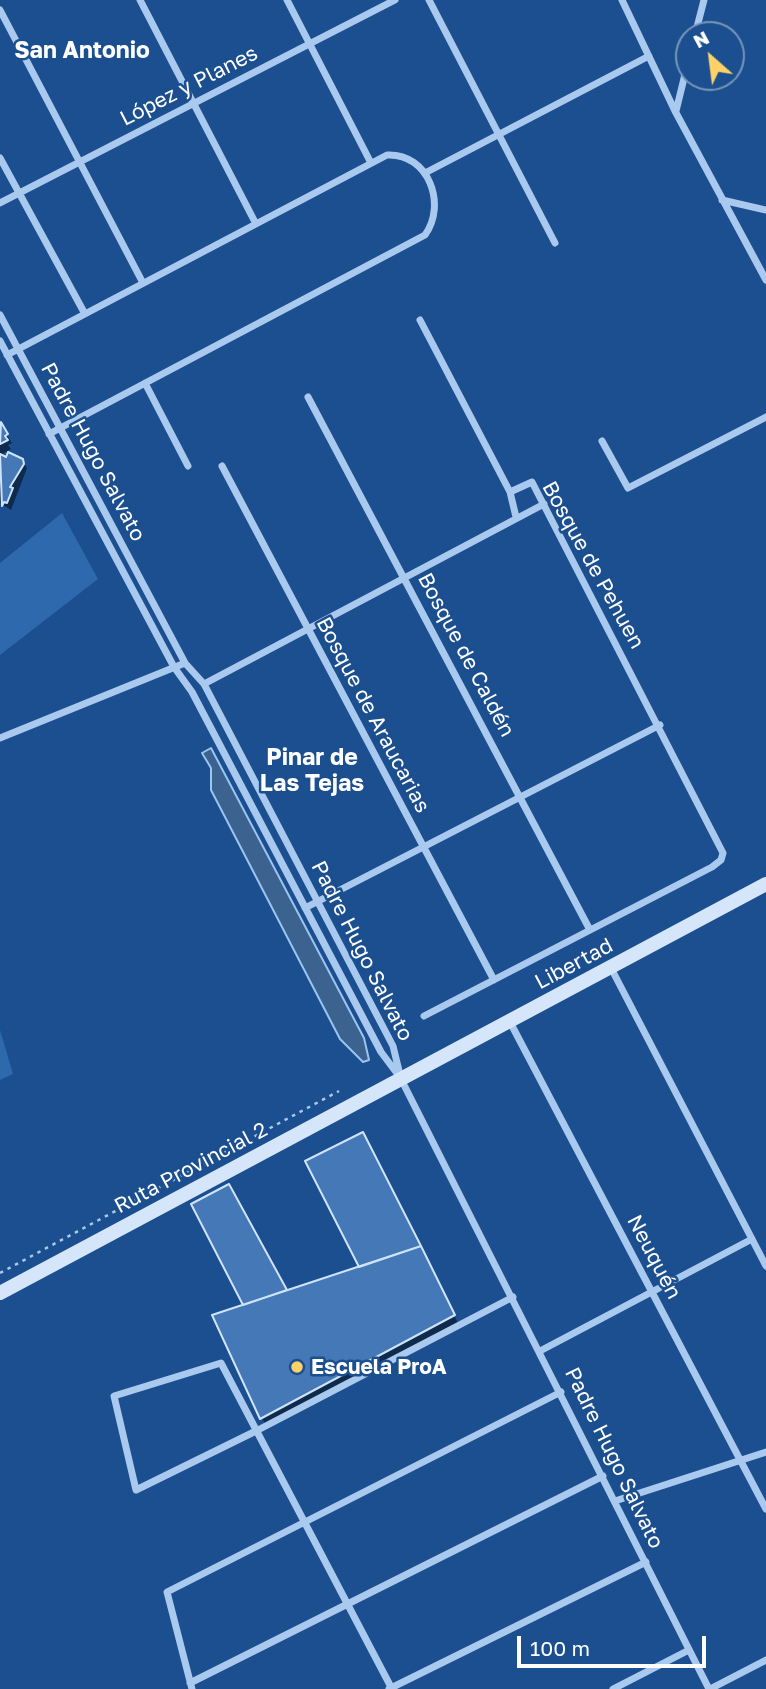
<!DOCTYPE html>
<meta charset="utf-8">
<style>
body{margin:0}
#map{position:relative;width:766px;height:1689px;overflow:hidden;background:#1b4f8f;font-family:"Golos Text",sans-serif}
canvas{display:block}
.north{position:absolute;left:675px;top:21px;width:70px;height:70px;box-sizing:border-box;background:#1b4f8f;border:2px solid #7695bc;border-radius:50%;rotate:332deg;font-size:19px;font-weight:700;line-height:28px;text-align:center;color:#fff}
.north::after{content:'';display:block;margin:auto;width:24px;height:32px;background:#ffd166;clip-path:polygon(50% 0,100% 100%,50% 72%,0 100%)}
.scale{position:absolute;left:517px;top:1636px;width:189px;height:32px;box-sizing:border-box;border:4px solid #fff;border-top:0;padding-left:9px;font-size:21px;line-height:24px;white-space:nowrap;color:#fff;-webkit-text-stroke:5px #1b4f8f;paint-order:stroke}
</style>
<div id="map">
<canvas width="766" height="1689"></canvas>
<div class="north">N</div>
<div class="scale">100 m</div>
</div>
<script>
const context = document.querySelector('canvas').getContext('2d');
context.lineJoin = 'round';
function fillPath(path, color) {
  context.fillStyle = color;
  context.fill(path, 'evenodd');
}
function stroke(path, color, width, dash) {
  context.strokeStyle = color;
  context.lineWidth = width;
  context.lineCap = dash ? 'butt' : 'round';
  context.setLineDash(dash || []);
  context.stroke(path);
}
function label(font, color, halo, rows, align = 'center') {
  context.font = font + ' "Golos Text",sans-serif';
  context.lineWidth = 5;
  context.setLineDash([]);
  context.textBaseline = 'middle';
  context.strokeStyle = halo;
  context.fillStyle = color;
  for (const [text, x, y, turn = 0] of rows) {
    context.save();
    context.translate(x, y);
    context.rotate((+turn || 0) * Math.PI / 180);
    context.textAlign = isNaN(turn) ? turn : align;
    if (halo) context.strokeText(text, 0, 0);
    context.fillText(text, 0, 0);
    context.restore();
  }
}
fillPath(new Path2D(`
 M62 513 98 579 0 655V563Z
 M0 1030 13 1074 0 1080Z`), '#2e69ad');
const water = new Path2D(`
 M211 748 364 1038 369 1060 363 1062 340 1039 211 790V768L202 753Z`);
fillPath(water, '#3c6290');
stroke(water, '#9cc4f0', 2);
fillPath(new Path2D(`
 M0 424 12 443 8 445 11 449 0 455Z
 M0 457 22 460 27 468 11 510 0 503Z
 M369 1146 458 1323 266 1426 262 1418 228 1187 286 1292 362 1267Z`), '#0007');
const building = new Path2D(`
 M1 422 8 434 5 436 8 440 0 444Z
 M8 452 23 459 24 464 10 487 13 488 7 503 4 502 2 506 0 454 6 457Z
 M363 1132 421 1246 359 1267 305 1161Z
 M229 1184 287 1290 243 1305 191 1204Z
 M421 1246 455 1315 260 1419 212 1315Z`);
fillPath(building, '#4478b7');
stroke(building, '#cfe3fa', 2);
stroke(new Path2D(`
 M0 1273 339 1091`), '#a9c9ee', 2.5, [3.5, 5]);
stroke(new Path2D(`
 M140 0 256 224
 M287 0 371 163
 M429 0 555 243
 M622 0 675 111 766 280
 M0 10 143 283
 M695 35 704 0
 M676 111 689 58
 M0 158 85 314
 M425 173 649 56
 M722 200 766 210
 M0 203 395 0
 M0 315 185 663 204 684 393 1046 401 1079 709 1689
 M420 320 510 492 532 482 723 853 721 860 712 867 424 1016
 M0 341 174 667 192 692 381 1052 399 1076
 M7 355 387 155C429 153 447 205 425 235L49 434
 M145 383 188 466
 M308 397 590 930
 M602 441 628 488 766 417
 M222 466 494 980
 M510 492 516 517
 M204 684 544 504
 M0 738 185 663
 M305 908 660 725
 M611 968 766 1266
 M510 1022 766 1509
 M540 1351 752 1239
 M615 1501 766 1452
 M190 1683 603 1476
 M192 1689 167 1592 561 1392
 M389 1689 646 1562
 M392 1689 221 1363 114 1396 136 1490 258 1430 513 1297
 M613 1689 689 1650
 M710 1689 766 1660`), '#a9c9ee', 7);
stroke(new Path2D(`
 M0 1293 766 884`), '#d6e6fa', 14);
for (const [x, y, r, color] of [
 [297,1367,7,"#ffd166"]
]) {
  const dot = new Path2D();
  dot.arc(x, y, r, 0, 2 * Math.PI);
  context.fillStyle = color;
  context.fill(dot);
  stroke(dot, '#1b4f8f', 2.5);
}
label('21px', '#fff', '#1b4f8f', [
 ["López y Planes",189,86,-27],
 ["Padre Hugo Salvato",93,452,62],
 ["Bosque de Pehuen",593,565,61],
 ["Bosque de Caldén",466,655,62],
 ["Bosque de Araucarias",373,715,62],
 ["Padre Hugo Salvato",362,951,63],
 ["Libertad",574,964,-28],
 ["Ruta Provincial 2",191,1168,-28],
 ["Neuquén",654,1257,62],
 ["Padre Hugo Salvato",614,1458,64]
]);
label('bold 21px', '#fff', '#1b4f8f', [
 ["Escuela ProA",311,1367]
], 'left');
label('bold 23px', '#fff', '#1b4f8f', [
 ["San Antonio",82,51],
 ["Pinar de",312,758],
 ["Las Tejas",312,784]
]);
</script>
